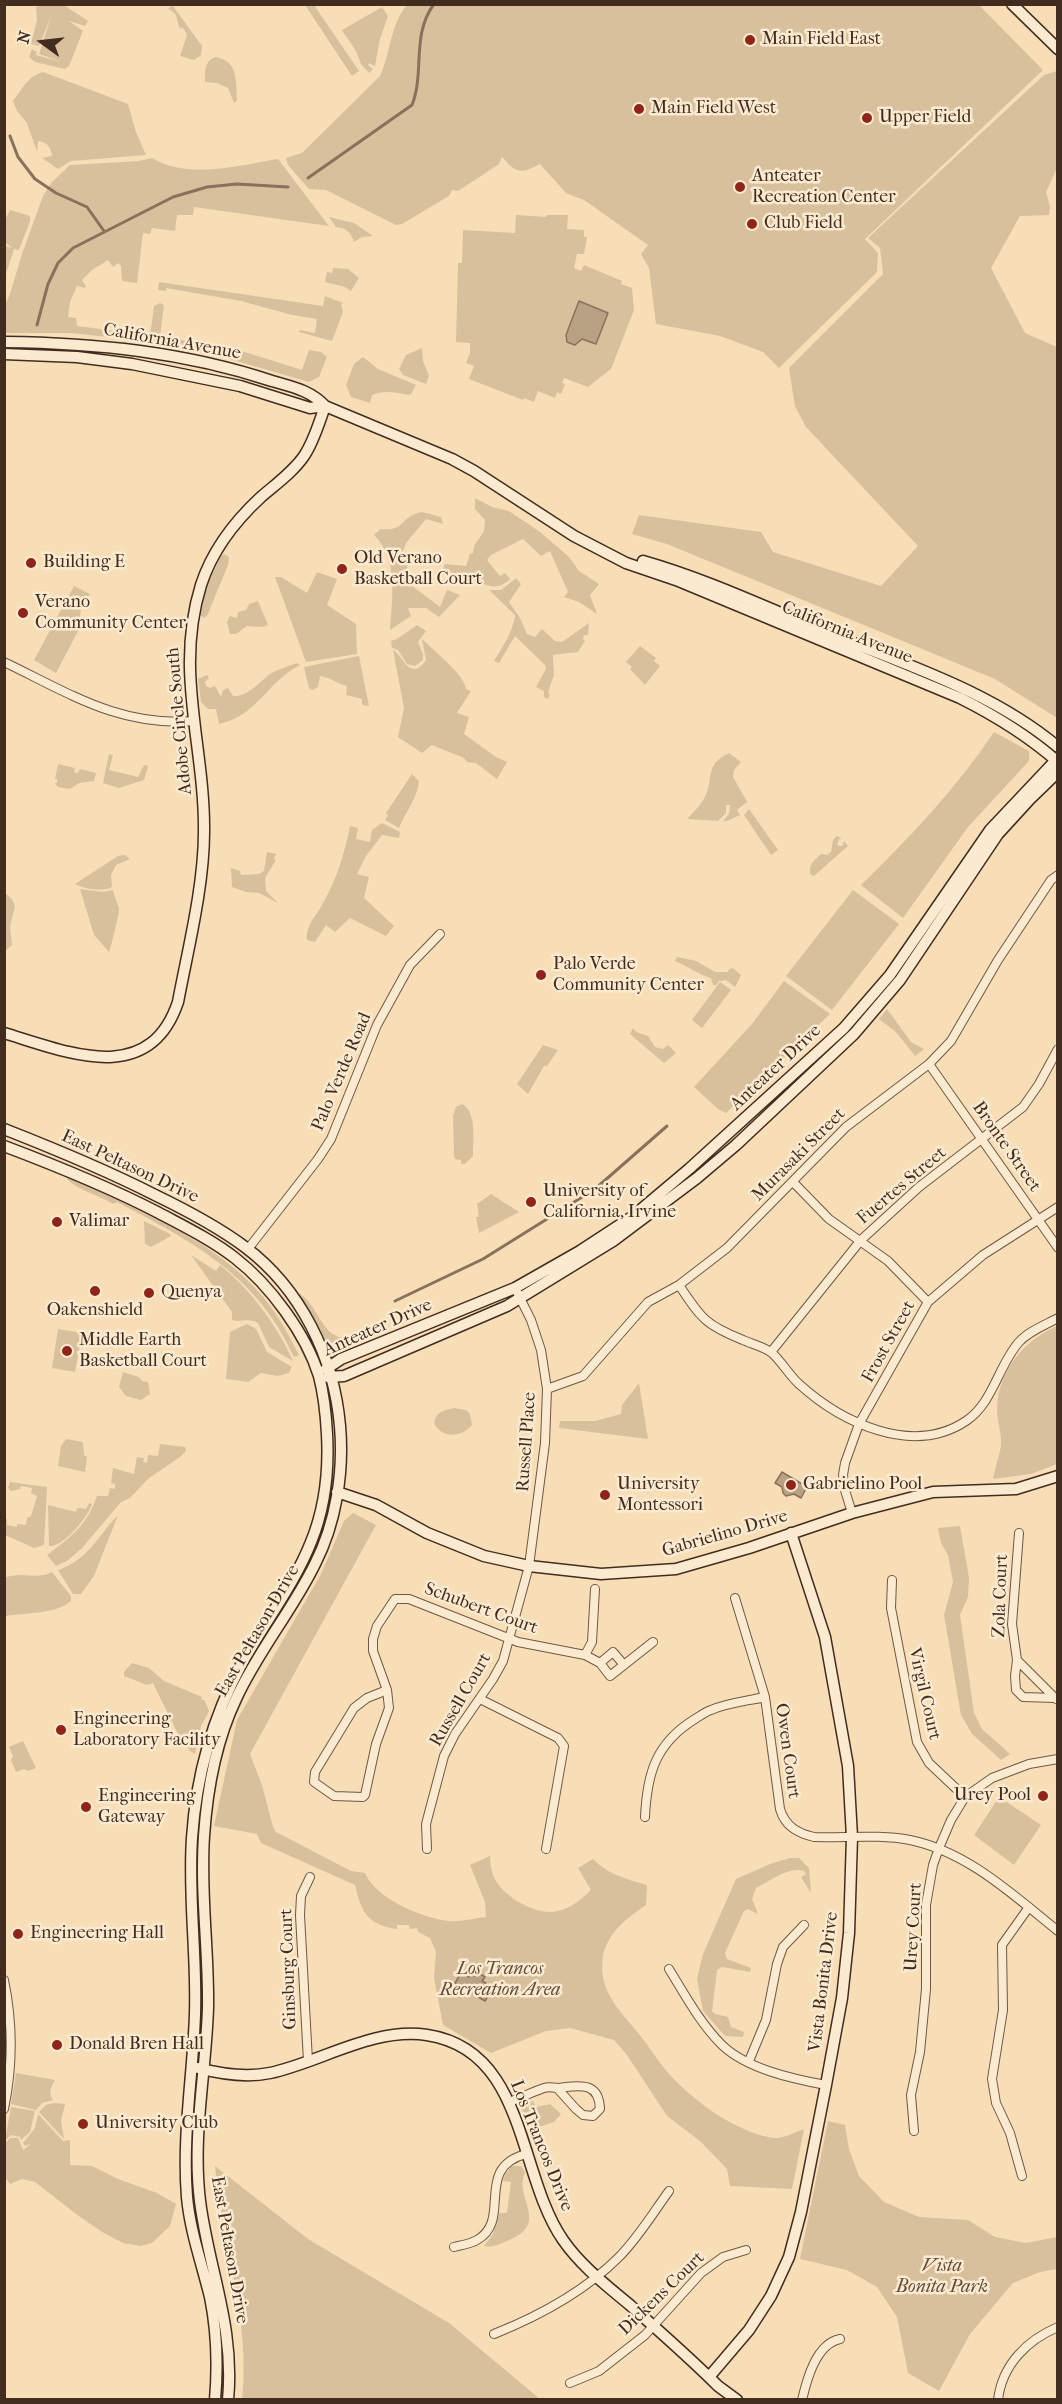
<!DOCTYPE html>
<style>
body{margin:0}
#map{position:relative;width:1062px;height:2404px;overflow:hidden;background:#f7deb7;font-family:"IM FELL French Canon",serif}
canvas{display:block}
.frame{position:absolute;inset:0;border:6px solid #422c1f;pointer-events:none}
.north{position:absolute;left:12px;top:12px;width:60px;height:60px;-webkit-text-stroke:4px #faead0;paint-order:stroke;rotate:285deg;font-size:16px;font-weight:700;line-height:24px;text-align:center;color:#422c1f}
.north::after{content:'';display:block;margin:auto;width:21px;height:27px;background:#422c1f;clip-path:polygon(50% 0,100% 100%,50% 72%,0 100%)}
</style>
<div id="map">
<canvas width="1062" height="2404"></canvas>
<div class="frame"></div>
<div class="north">N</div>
</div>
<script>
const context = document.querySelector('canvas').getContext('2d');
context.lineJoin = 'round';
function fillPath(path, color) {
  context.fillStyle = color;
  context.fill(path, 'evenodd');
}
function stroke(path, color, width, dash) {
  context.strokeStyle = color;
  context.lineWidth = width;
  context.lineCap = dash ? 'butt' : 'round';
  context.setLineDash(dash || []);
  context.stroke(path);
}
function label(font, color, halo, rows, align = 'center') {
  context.font = font + ' "IM FELL French Canon",serif';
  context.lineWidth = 5;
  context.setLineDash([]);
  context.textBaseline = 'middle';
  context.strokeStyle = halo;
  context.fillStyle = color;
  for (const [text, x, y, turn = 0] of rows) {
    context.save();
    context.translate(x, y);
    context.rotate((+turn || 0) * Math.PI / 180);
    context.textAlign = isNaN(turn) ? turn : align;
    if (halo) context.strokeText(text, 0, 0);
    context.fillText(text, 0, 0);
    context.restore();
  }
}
fillPath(new Path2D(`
 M47 4 64 5 88 21 85 26 69 21 83 31 69 66 65 69 35 62 29 57 32 49 37 52 36 55 62 62 39 54 52 14 39 46 31 44 37 20 36 7Z
 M305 5H314L359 71 352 76Z
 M407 5H979L1043 70 865 239 878 253 877 272 779 368 763 352 720 336 656 324 649 268 641 254 648 245 584 200 566 193 540 164C532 168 521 175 512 167 508 165 506 160 502 157L499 164 458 191 452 190 449 196 402 224 396 225 326 190 309 189 288 165 286 158 302 153 380 76C391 52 390 25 407 5Z
 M173 6 202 46 201 55 194 60 180 56 187 35 184 29 179 27 176 15 168 8Z
 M382 7 388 16 380 39 375 66 369 63 368 65 373 69 369 73 361 64 356 51 342 30Z
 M216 57C238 61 236 80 237 100L234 103 228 88 217 83 205 82C205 71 204 61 216 57Z
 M1057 71V168L1046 192 1050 207 1049 215 1020 216 991 268 1025 333 1057 347V718L995 679 667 544 632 534 639 515 761 532 773 552 881 586 918 546 806 427 795 406 789 368 883 274 880 248 868 238 1044 75Z
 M43 72 128 104 136 132 146 155 71 161 58 169 42 158 52 156C51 147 47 142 38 141L37 152 27 123 17 111 13 101C22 89 28 76 43 72Z
 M152 158C189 180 239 165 278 159L329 226 194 207 193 215H177L175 231 152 228 150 234 143 233 137 283 122 281 121 266 118 263 113 267 108 260 92 270 82 280 86 286 85 288 77 286 70 302 68 317 76 318 77 326 130 333 131 326H135L134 332 127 339 70 333H5V305L10 294 22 254 43 196 52 182 70 165 139 161Z
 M10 210 30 216V221L19 250 14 249 5 277V246L12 248 5 242V220Z
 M516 215 546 217 547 215H568L567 229 584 230V237H587L584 254H577L574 268 581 271 584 265 622 281 621 284 632 288 634 310 611 369 588 387 564 378 562 383 565 384 561 394 557 392 555 398 538 391 534 402 524 398 523 400 469 379 474 366 466 363 470 353V343L456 342 458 263H462L463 230 515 233Z
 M329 217 354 223 373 236 362 237 354 242C351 232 346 228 336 227Z
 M333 268 348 269 359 278 351 291 345 287 325 282 327 272 332 273Z
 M159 282 323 306 325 296 343 303 341 305 343 312 332 341 328 340 299 332 300 330 315 333 317 319 292 315 241 301 166 288V291L158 290Z
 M160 303 164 305 160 337 226 346 302 370 309 350 321 352 327 357 319 377 309 382 216 355 156 343 151 341 150 336 154 306Z
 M422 348 423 361 429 376 426 384 403 375 399 369 406 355Z
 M363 357 378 369 416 385 411 394 408 395C396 392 383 390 372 395L370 403 351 397 346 385 354 364Z
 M475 498 492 507 509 511 540 532 569 557 579 571 599 584 590 595 597 614 579 602 564 597 568 592 550 551 541 556 523 539 491 555 487 560 500 576 505 573 510 579C494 595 482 580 466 580L465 582 456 574 443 569 445 564 466 566 470 554 473 553 474 546 484 531 485 520 475 509Z
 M422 512 441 517 443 524 426 519 406 543 402 554 409 562 403 579 440 607 447 590 460 595 439 617 426 608H408L411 616 390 630C392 598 399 560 374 535L380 529C407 532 399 516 422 512Z
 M224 554 229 557 228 565 207 616 204 618 199 614 208 583 221 556Z
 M317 572 337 579 327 605 356 624 357 654 306 662 275 577H281L307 593Z
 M516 578 521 584 509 602 520 618 527 634 535 637 542 629 555 641 562 642 589 623 588 635H584L583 639 585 641 578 652 553 655 554 675 548 692 550 696 547 699 544 697V691L536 687 546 669 545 665 515 636 499 663 494 661C503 646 513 632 515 615L489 590H501Z
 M74 586 90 594 81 609 78 631 56 673 34 660Z
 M258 601 268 625 262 627 247 626 236 634H230L227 622 230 616 237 618 238 612 246 610 249 604Z
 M417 625 426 631 418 642 423 654V660L415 666 407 664 398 650 392 648 391 641 397 639Z
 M422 639C433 650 465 675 466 689L471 691 457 713 469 717 464 734 496 757 507 762 497 779 476 763 467 762 464 758 432 745 422 753 398 737 404 708 393 650C403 655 410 683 426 660Z
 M640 646 656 658 654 661 660 666 645 685 630 669 632 667 626 662Z
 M359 656 369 706 362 705V699L346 695 347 686C337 684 331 677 320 676L318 687 312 690 309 688 304 667Z
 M297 663 300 665C268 681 256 717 219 724L216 709H208L201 702 198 679 207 675 209 678 205 682 206 686 210 688 215 686 221 697 223 690 228 688 233 696C248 697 259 682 270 674 279 669 288 666 297 663Z
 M994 732 1029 751V761L968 827 903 918 861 885C909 838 956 789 994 732Z
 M729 753 741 762 734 770 733 777 749 805 747 802 737 810 740 815 727 821H723L729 814 730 805H726V813L718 821 687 819C695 811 703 803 707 792 713 773 707 764 729 753Z
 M109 754 113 755 109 770 138 777 144 765 148 766 144 780 119 788 103 783Z
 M58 764 75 768 74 772 78 773 80 769 96 773 94 781 79 783 70 789 58 787 55 783H57V779H55Z
 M412 774 419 781C418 797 405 813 399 828L385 820 388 815 386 813Z
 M749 809 778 850 771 855 744 815Z
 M382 823 400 832 399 838 382 835 366 856 357 874 369 877 364 898 394 926 386 936 350 918 335 932 326 925 315 942 307 940C305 929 313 919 319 910 335 884 344 857 350 826L358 828 356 839 370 842 372 830Z
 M837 836 842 839H839L837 845 842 846 844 841 848 846 814 876 811 875C807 865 815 860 821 854L827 855 831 852 833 840Z
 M267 852 276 854 274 859 276 860 265 878 266 891 278 903 259 893 246 892 232 887 231 868 240 871 241 875 259 874 264 871Z
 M125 855 130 859 116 865 111 875 112 887C102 892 85 889 75 884L118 856Z
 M80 889 103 892 113 890C114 897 118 903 119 909 119 914 111 948 109 952L94 935Z
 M853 890 899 924 832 1010 786 976Z
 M5 893 12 899 15 906 10 927 12 945 5 951Z
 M677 957 696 961 715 972H728L729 969 733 968 741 975 735 987 726 980 719 981 716 985H713L711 978C699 975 687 966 675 961Z
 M784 981 830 1014 726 1113 718 1109 694 1087 752 1024Z
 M720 982 731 990 702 1028 692 1020Z
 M887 1009 911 1042 924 1049 915 1056 896 1032 879 1019Z
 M633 1028 636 1032 648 1036 655 1047 663 1049 668 1045 676 1053 664 1063 630 1034Z
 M543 1045 558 1050 547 1066H544L528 1094 517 1084Z
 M462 1104C477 1111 473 1142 473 1156L465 1164H461V1160L455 1159 454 1155 453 1116 456 1107Z
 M66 1177C83 1180 103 1193 120 1201 168 1224 221 1250 257 1290 275 1309 287 1332 299 1355L294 1357C257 1275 193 1242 117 1202L113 1204C102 1196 71 1188 66 1177Z
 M491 1194 519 1212 479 1233 476 1217H479L477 1204Z
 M144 1221 170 1234 171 1236 151 1247 145 1244Z
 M191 1255 216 1271 220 1265C252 1291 276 1324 293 1361L269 1347 258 1323C248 1317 241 1323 232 1320V1312Z
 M297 1292C313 1301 316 1316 328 1330 333 1336 342 1338 350 1341L339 1347 325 1341Z
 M247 1324 256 1329 267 1352 292 1367 289 1373 278 1376 261 1373 248 1382 226 1379 230 1332Z
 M1057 1326V1464L1031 1474 993 1479C995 1468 999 1457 1001 1446 1002 1434 997 1421 997 1409 998 1371 1023 1341 1057 1326Z
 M58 1329 82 1333 75 1372 52 1368Z
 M123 1372 139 1377 142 1381 148 1382 150 1394 141 1400 126 1396 119 1387Z
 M639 1383 648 1439 559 1428 560 1421H595L621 1414 622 1405Z
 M454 1408 466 1410 470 1414 472 1425C462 1437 444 1439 435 1425 433 1413 444 1410 454 1408Z
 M66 1439 83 1442 84 1455 87 1457 85 1472 58 1466 61 1446Z
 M160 1444 185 1447 186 1451 180 1457 149 1478 130 1498 121 1502 82 1548 67 1561 56 1566 47 1555C71 1537 87 1525 97 1496H108L110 1488 115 1489V1484L111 1483 113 1468 134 1474 137 1457 144 1458 143 1462 147 1463 148 1455 158 1456Z
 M10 1482 47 1487 44 1545 34 1548 5 1535V1519H7V1525L17 1527V1524L26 1525 27 1518 31 1516 37 1496 31 1493 32 1488 21 1486 20 1489 11 1491 8 1488Z
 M89 1503 92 1504C88 1517 63 1548 49 1546L48 1505 76 1512 77 1508 86 1509Z
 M353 1513 376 1525 250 1754 262 1785 273 1827 276 1832 351 1871 365 1873C376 1899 422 1918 449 1921 460 1922 475 1918 486 1917L485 1902 470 1865 490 1856C490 1862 491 1869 493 1875 500 1894 530 1912 550 1912 566 1912 580 1901 591 1890L578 1868 593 1859C609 1875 626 1879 647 1885L646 1905C627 1918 608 1932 603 1956 597 1993 623 2013 643 2039 652 2051 660 2064 670 2075 695 2102 737 2133 774 2138 783 2139 796 2132 804 2129L792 2189 730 2186 727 2169 700 2141 667 2116 627 2055 614 2040 570 2028 546 2031 491 2053 443 2025 434 1978 436 1952 430 1938 418 1932 417 1928 410 1929 409 1925H397V1929C367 1925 361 1911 355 1885L261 1843 257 1834 214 1826 237 1720 321 1574 344 1521Z
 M118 1515 94 1576 81 1594H73L58 1570C88 1560 97 1537 118 1515Z
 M960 1526 969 1578 968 1597 960 1615 974 1713 982 1729 1010 1754 1001 1760 972 1734 961 1715 944 1615 953 1582 948 1555 941 1543 938 1528Z
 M52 1572 71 1596V1601C56 1614 24 1613 5 1616V1578C20 1570 37 1581 52 1572Z
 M132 1663 149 1668 164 1681 202 1697 201 1699 205 1701 209 1711 201 1726 195 1754 189 1750 184 1737 180 1738 153 1683 147 1685 124 1676V1672Z
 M23 1741 36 1768 28 1771 24 1769 16 1772 11 1760 13 1756 9 1747Z
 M999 1797 1041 1825 1014 1865 974 1835Z
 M790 1858H799L809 1868 811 1893 801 1877 806 1874 804 1871C789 1866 770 1881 756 1888L752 1899 758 1914 748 1909 744 1911 725 1953 727 1959 751 1968 750 1972 722 1967 717 1970 712 2011 715 2014 728 2017 731 2027 744 2032 743 2037 725 2036 703 2011 697 1979 703 1954 736 1879 770 1864Z
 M16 2073 55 2080C51 2086 48 2094 53 2100L42 2103 36 2110 11 2104Z
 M533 2101 536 2107 550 2104 561 2114 554 2122 536 2128 528 2115 523 2113 522 2108Z
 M54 2103 65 2104 61 2121 64 2139 39 2112 46 2105Z
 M11 2107 35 2111 30 2132 21 2140 20 2137 11 2135 5 2140Z
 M38 2114 63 2141 70 2140V2165L92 2166 118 2179 157 2193 176 2204 170 2226 152 2243 141 2246 123 2243 104 2233 80 2217 35 2182 22 2179 10 2184 5 2177V2143L10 2138H18L23 2150 31 2144 25 2146 23 2143 35 2128Z
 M828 2121 845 2125 849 2149 859 2176 884 2202 919 2217 968 2220 995 2237 1026 2243 1057 2237V2269L1040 2272 1013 2283 970 2334 939 2391 908 2373 897 2317 877 2287 847 2270 800 2259Z
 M215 2166 308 2239 449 2323 540 2399H242C251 2323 222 2243 215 2166Z
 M512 2166H521L525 2172C513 2199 552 2223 507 2241 499 2244 493 2248 484 2246L493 2234 499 2213H507L511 2182 503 2181 505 2174Z`), '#d8c09d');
const water = new Path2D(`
 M579 301 608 313 596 344 582 339 575 345 567 342 566 335Z
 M782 1472 807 1487 801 1498 794 1494 786 1496 783 1493 782 1487 775 1483Z
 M477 1972 485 1977 482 1981 486 1983 484 1987 491 1991 485 2001 455 1983 461 1973 469 1977 471 1974 475 1976Z`);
fillPath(water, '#b9a183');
stroke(water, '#89725b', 1.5);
stroke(new Path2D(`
 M10 136 18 157 35 179 56 193 87 207 104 231
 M308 178 412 105C425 72 411 35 434 4
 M37 325 48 284 58 263 73 248 173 197 207 187 237 184 288 187
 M395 1301 483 1259 595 1189 667 1126`), '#89725b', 3);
const street = new Path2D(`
 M4 662C69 693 119 727 194 721
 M929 1064 1058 1248
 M793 1182 829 1219 888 1261 928 1302
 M248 1249 318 1159 331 1139 377 1025 410 965 440 934
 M679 1285C701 1318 705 1325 743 1340 752 1344 765 1347 772 1353 782 1362 789 1375 799 1384 841 1422 912 1457 966 1421 993 1403 998 1366 1019 1342 1029 1331 1045 1325 1058 1318
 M771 1352 861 1240 919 1187 1023 1107 1039 1084 1058 1049
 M547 1389 583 1376 648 1302 679 1285 727 1248 846 1127 929 1064 951 1041 998 960 1051 880 1058 875
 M852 1513 844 1487 843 1475 845 1463 859 1424 928 1302 983 1255 1058 1207
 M1019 1533 1012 1624 1017 1660 1015 1676 1016 1690 1023 1697 1055 1698
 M892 1580 891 1608 917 1742 929 1763 965 1797
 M735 1598 765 1697 780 1809C785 1826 797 1833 814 1837 845 1838 879 1834 910 1840 968 1852 1013 1895 1058 1931
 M585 1655 592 1642 595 1589
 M1017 1660 1056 1699
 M600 1663 613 1652 624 1665
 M387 1690 367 1698 354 1708 315 1772 314 1782 334 1796 363 1797 365 1795 376 1744 389 1708 387 1690 373 1651V1639L377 1626 395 1599H409L518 1642 585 1655 600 1663 610 1676 653 1642
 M480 1699 558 1738 564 1746 546 1849
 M645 1817C647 1773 656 1743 695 1719 700 1716 705 1712 711 1710 727 1703 747 1701 765 1697
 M427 1849 426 1824 444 1756 455 1734 493 1679 503 1661 529 1566 545 1443 547 1389 541 1350 531 1320 515 1288
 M669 1969C685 1995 700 2023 722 2045 747 2069 793 2079 826 2085
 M4 1980C13 2023 13 2066 4 2109
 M308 2061 300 1915 301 1896 310 1877
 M749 2061 766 2020 777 1964 783 1947 804 1925
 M509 2102C521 2098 532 2092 544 2088 549 2086 553 2088 558 2088 577 2086 599 2080 600 2109L593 2116 583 2115 576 2109 557 2088
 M914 2131 911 2095 920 2052 926 1989V1905L933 1865 939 1848 951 1820 965 1797 992 1778 1029 1764 1058 1759
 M1022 2176 1010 2133 996 2103 992 2079 1003 2010 1002 1945 1029 1907
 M454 2247C462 2245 470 2244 477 2240 513 2220 473 2168 526 2154
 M494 2334C539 2316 584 2292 619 2257 638 2238 653 2213 669 2191
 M570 2383 599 2371 645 2335 701 2273 723 2257 746 2250
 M802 2400C807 2379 816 2344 840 2339
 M998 2400C1002 2365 1027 2340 1058 2327`);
const secondary = new Path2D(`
 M1012 4 1058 49
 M4 342C95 343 185 352 272 381 292 387 310 390 325 406L452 459 474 471 574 536 626 563 676 580 960 698C996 716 1027 735 1058 762
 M4 354 77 357 132 364 240 386 310 408 325 406
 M643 561C706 579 765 607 826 632 906 665 991 691 1058 747
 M4 1033C67 1052 149 1088 178 1002 188 949 204 886 204 832 205 746 174 672 201 585 212 551 235 521 261 497 276 484 293 472 304 456 314 441 319 423 325 406
 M4 1129C55 1149 106 1170 155 1195 186 1210 217 1226 245 1247 301 1289 334 1357 340 1426 344 1472 336 1523 315 1564 292 1611 258 1651 236 1699 216 1741 207 1791 204 1836 200 1894 209 1950 208 2008 206 2072 192 2136 200 2201 209 2271 235 2327 228 2400
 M4 1146C57 1166 109 1187 159 1213 185 1227 212 1240 235 1258 270 1285 306 1334 319 1376 324 1395 326 1415 327 1434 329 1471 325 1508 311 1542 294 1585 264 1623 242 1663 213 1717 196 1777 192 1838 188 1897 197 1955 195 2014 193 2075 182 2136 187 2197 190 2231 202 2264 210 2297 217 2331 218 2365 215 2400
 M326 1369 341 1359 515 1288 580 1251 632 1217 689 1169 844 1028 890 975 990 830 1058 758
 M328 1377 344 1376 507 1306 613 1241 697 1178 736 1145 854 1034 900 980 998 834 1030 799 1058 772
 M337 1492 376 1505 427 1533 484 1556 529 1566 601 1574 676 1569 749 1548 852 1513 933 1492 1016 1489 1058 1476
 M198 2068C221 2074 246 2078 270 2073 321 2062 373 2027 427 2035 527 2050 517 2174 563 2240 581 2266 606 2285 631 2306 660 2332 690 2358 718 2386L737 2400
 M709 2377 749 2330 771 2296 789 2257 801 2212 826 2085 842 1998 849 1933 852 1837 848 1766 825 1637 791 1533`);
stroke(street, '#6f5845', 10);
stroke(secondary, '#422c1f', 13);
stroke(street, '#faead0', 8);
stroke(secondary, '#faead0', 10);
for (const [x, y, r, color] of [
 [750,40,6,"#8f2418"],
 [639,109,6,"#8f2418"],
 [867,118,6,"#8f2418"],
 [740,187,6,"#8f2418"],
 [752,224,6,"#8f2418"],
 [31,563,6,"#8f2418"],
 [342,569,6,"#8f2418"],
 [23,613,6,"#8f2418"],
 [541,975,6,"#8f2418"],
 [531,1202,6,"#8f2418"],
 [57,1222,6,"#8f2418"],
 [95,1291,6,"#8f2418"],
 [149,1293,6,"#8f2418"],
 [67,1351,6,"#8f2418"],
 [791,1485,6,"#8f2418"],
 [605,1495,6,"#8f2418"],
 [61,1730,6,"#8f2418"],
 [1043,1796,6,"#8f2418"],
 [86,1807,6,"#8f2418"],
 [18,1934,6,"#8f2418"],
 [57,2045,6,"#8f2418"],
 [83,2124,6,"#8f2418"]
]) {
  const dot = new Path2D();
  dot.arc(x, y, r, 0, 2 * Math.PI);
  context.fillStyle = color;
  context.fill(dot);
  stroke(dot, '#faead0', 2);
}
label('18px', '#422c1f', '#faead0', [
 ["Main Field East",762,40],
 ["Main Field West",651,109],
 ["Upper Field",879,118],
 ["Anteater",752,177],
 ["Recreation Center",752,198],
 ["Club Field",764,224],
 ["Old Verano",354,559],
 ["Basketball Court",354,580],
 ["Building E",43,563],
 ["Verano",35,603],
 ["Community Center",35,624],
 ["Palo Verde",553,965],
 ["Community Center",553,986],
 ["University of",543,1192],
 ["California, Irvine",543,1213],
 ["Valimar",69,1222],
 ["Quenya",161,1293],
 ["Oakenshield",95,1311,"center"],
 ["Middle Earth",79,1341],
 ["Basketball Court",79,1362],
 ["University",617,1485],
 ["Montessori",617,1506],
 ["Gabrielino Pool",803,1485],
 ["Engineering",73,1720],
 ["Laboratory Facility",73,1741],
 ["Urey Pool",1031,1796,"right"],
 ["Engineering",98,1797],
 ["Gateway",98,1818],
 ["Engineering Hall",30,1934],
 ["Donald Bren Hall",69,2045],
 ["University Club",95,2124]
], 'left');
label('18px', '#422c1f', '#faead0', [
 ["California Avenue",172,342,10],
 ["California Avenue",847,633,22],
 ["Adobe Circle South",180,721,-95],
 ["Anteater Drive",776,1068,-43],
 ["Palo Verde Road",342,1072,-67],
 ["Bronte Street",1006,1147,55],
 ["Murasaki Street",799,1155,-45],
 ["East Peltason Drive",130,1167,25],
 ["Fuertes Street",902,1186,-40],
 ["Anteater Drive",378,1328,-24],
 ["Frost Street",889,1342,-61],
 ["Russell Place",527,1442,-86],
 ["Gabrielino Drive",725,1534,-16],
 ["Zola Court",1001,1596,-88],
 ["Schubert Court",481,1609,20],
 ["East Peltason Drive",258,1631,-60],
 ["Virgil Court",924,1694,77],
 ["Russell Court",461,1700,-60],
 ["Owen Court",787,1751,82],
 ["Urey Court",914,1927,-87],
 ["Ginsburg Court",289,1969,-92],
 ["Vista Bonita Drive",824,1982,-83],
 ["Los Trancos Drive",541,2146,68],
 ["East Peltason Drive",229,2250,80],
 ["Dickens Court",662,2294,-44]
]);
label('italic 18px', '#604a38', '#faead0', [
 ["Los Trancos",500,1970],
 ["Recreation Area",500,1991],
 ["Vista",942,2267],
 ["Bonita Park",942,2288]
]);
</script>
